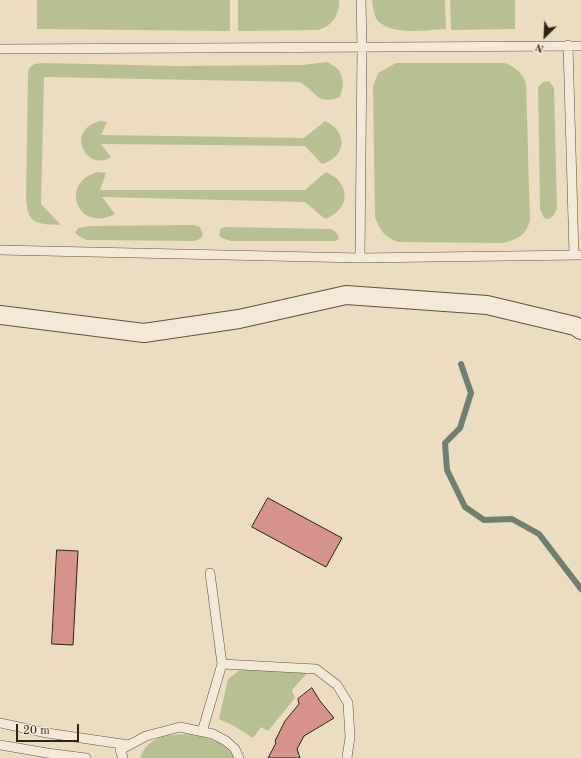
<!DOCTYPE html>
<style>
body{margin:0}
#map{position:relative;width:581px;height:758px;overflow:hidden;background:#ecddc0;font-family:"Old Standard TT",serif}
canvas{display:block}
.north{position:absolute;left:525px;top:16px;width:40px;height:40px;-webkit-text-stroke:3px #f3e9d6;paint-order:stroke;rotate:204deg;font-size:11px;font-weight:700;line-height:16px;text-align:center;color:#2f2215}
.north::after{content:'';display:block;margin:auto;width:14px;height:18px;background:#2f2215;clip-path:polygon(50% 0,100% 100%,50% 72%,0 100%)}
.scale{position:absolute;left:16px;top:724px;width:63px;height:18px;box-sizing:border-box;border:2px solid #2f2215;border-top:0;padding-left:5px;font-size:12px;line-height:14px;white-space:nowrap;color:#2f2215;-webkit-text-stroke:3px #f3e9d6;paint-order:stroke}
</style>
<div id="map">
<canvas width="581" height="758"></canvas>
<div class="north">N</div>
<div class="scale">20 m</div>
</div>
<script>
const context = document.querySelector('canvas').getContext('2d');
context.lineJoin = 'round';
function fillPath(path, color) {
  context.fillStyle = color;
  context.fill(path, 'evenodd');
}
function stroke(path, color, width, dash) {
  context.strokeStyle = color;
  context.lineWidth = width;
  context.lineCap = dash ? 'butt' : 'round';
  context.setLineDash(dash || []);
  context.stroke(path);
}
fillPath(new Path2D(`
 M37 0H230V31L37 29Z
 M238 0H339C340 14 333 25 319 30L238 31Z
 M372 0H445L446 29C426 30 385 37 375 16 373 11 373 5 372 0Z
 M450 0H515V29L451 30Z
 M327 62C330 64 335 66 338 69 345 77 343 89 340 97 318 106 316 92 300 82L44 77 41 204 61 225C37 224 27 225 26 197L28 76 29 68 34 64 44 63 176 66 303 65Z
 M396 63H504C515 66 522 73 526 83L530 221C525 236 519 238 504 243L398 242C384 237 380 230 375 217L373 86 378 73Z
 M549 81 554 88 557 209 553 216 549 219 544 218 540 209 538 87 543 82Z
 M100 121 107 122 101 135 304 138 325 121C348 131 347 157 322 164L305 146 101 144 111 157C87 173 64 130 100 121Z
 M98 172 106 173 100 190H305L326 172C351 183 351 209 325 219L305 202 102 197 115 214C78 234 58 182 98 172Z
 M194 225 200 227 203 235 200 239 194 241 87 240 80 237 75 233 78 228 90 226Z
 M227 227 331 229 336 232 339 238 336 241H231L222 238 219 235 221 228Z
 M241 669 308 672 292 690 295 698 268 731 261 727 253 738 234 726 219 719 228 679Z
 M187 734 204 737 221 743 236 758H140C149 736 165 735 187 734Z`), '#b8c092');
stroke(new Path2D(`
 M461 364 471 393 460 428 445 443 447 470 465 507 484 520 512 519 539 534 581 589`), '#6f7f70', 6);
const building = new Path2D(`
 M268 498 342 538 326 567 252 527Z
 M57 550 78 551 73 645 52 644Z
 M312 688 320 701 334 718 304 736 297 749 300 758H268L276 743 275 741 285 721 299 704 298 699Z`);
fillPath(building, '#d59389');
stroke(building, '#2f2215', 1);
const lane = new Path2D(`
 M568 45 574 255
 M0 49 581 46
 M0 250 360 258 581 255
 M360 258 362 47 361 0
 M210 573 222 664
 M0 723 47 733 129 745
 M202 732 222 664 316 669 337 685 348 703 350 737 347 758
 M0 745 47 753 86 758
 M123 758 120 750 146 736 180 727 213 734 226 741 235 749 239 758`);
const street = new Path2D(`
 M0 315 144 333 239 319 346 295 487 305 575 326 581 330`);
stroke(lane, '#5e5140', 10);
stroke(street, '#5e5140', 20);
stroke(lane, '#f3e9d6', 9);
stroke(street, '#f3e9d6', 18);
</script>
